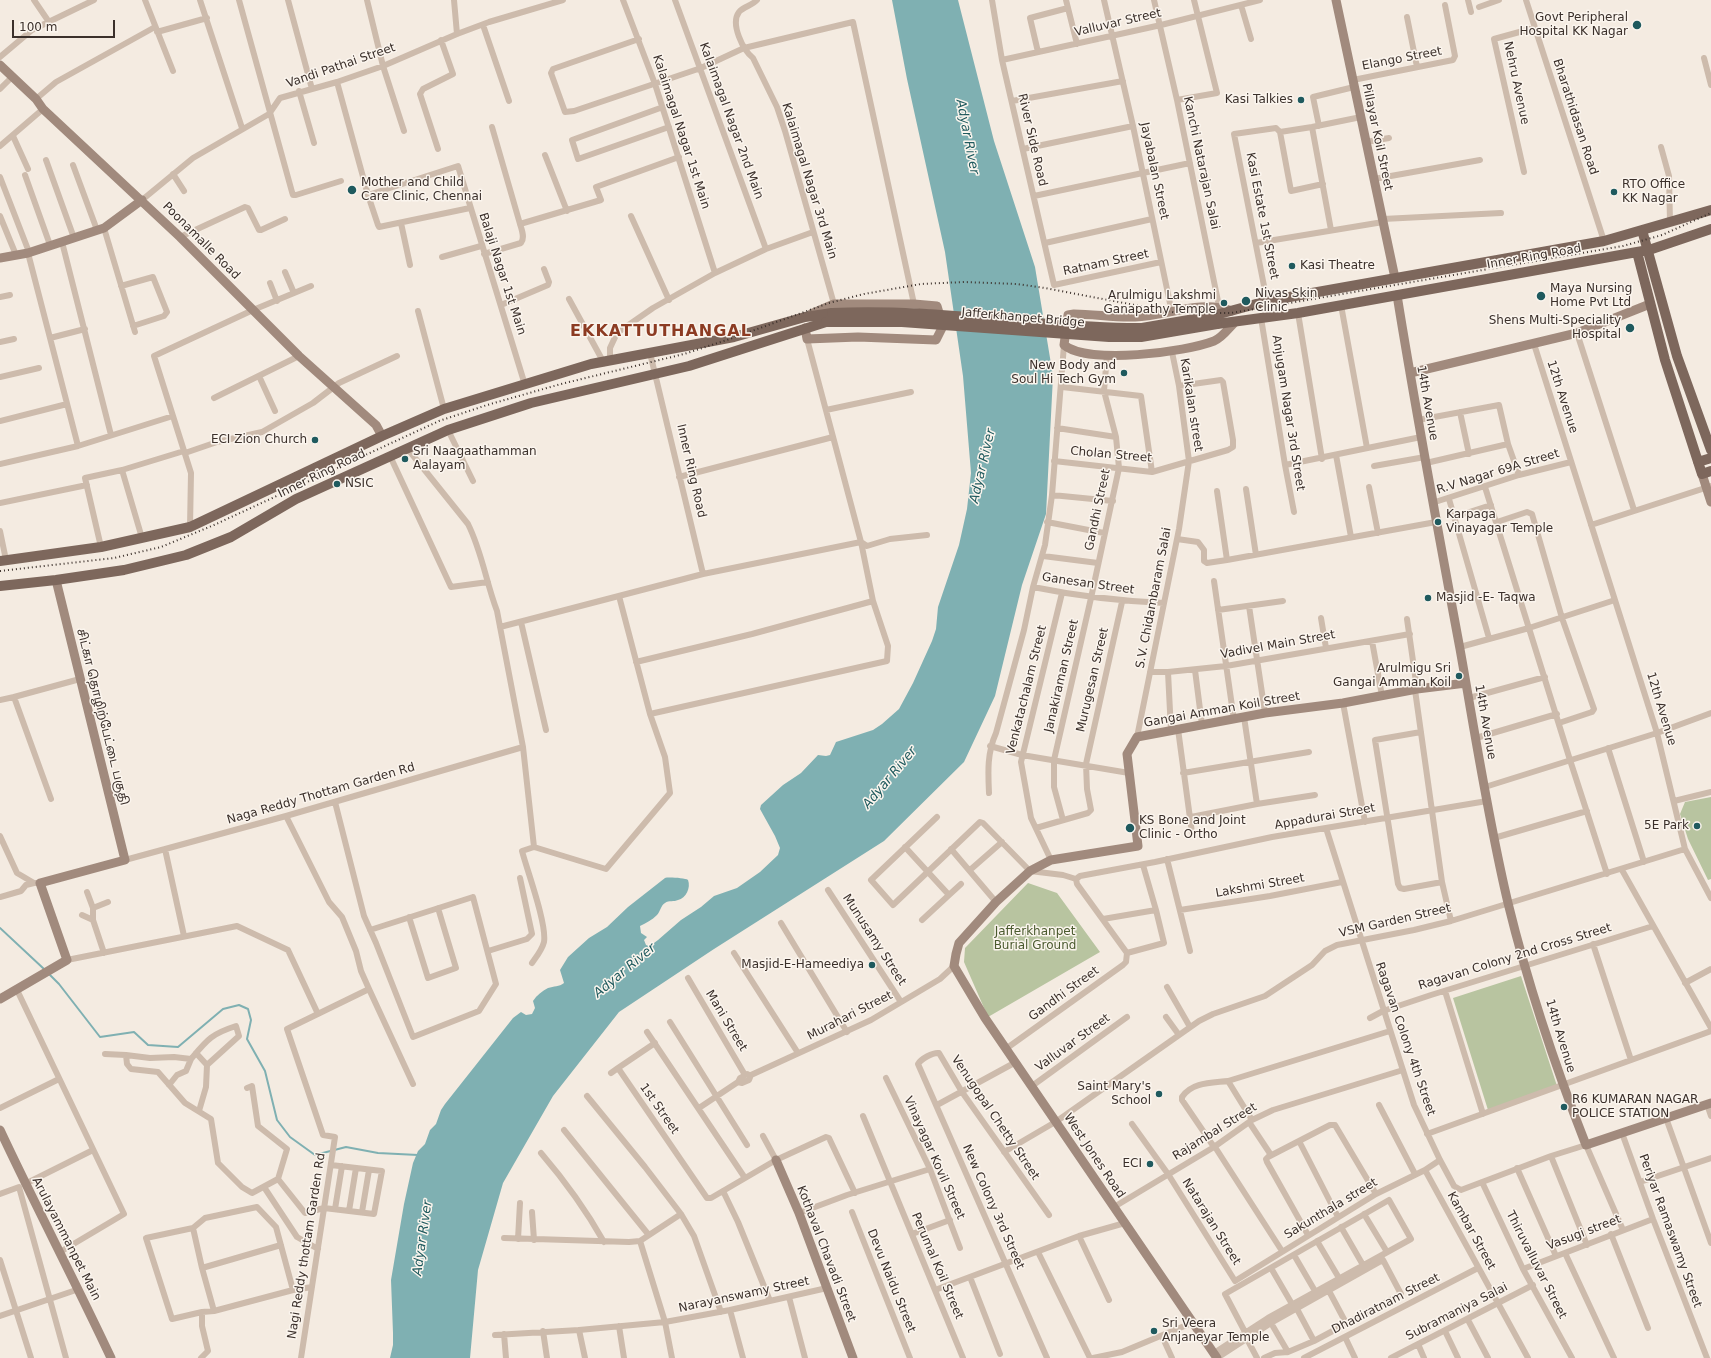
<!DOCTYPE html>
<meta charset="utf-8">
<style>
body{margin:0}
#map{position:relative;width:1711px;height:1358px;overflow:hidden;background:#f4ebe1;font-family:"DejaVu Sans",sans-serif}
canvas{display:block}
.scale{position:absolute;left:12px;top:20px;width:103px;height:18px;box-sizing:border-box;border:2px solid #3b302b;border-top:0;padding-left:5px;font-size:12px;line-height:14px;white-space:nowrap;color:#3b302b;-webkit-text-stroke:3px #fbf5ee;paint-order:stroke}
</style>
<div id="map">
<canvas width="1711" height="1358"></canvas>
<div class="scale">100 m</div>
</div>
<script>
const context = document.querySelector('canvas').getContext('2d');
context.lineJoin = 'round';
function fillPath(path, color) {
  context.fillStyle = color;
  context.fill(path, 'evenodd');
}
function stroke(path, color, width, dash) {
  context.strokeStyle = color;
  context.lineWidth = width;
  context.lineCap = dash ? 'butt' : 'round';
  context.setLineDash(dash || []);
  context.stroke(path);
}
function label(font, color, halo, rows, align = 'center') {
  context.font = font + ' "DejaVu Sans","Noto Sans Tamil",sans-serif';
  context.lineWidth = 3;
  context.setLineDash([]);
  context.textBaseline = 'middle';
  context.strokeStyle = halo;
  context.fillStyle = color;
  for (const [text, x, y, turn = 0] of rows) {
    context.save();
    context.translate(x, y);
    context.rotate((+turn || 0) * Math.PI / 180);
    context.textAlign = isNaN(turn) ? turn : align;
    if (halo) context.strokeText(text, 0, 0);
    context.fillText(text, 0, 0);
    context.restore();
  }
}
fillPath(new Path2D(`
 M1711 797V879L1708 880 1688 839 1680 814 1685 802Z
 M1028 883 1057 893 1100 952 988 1017 964 962 965 948Z
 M1521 976 1557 1086 1488 1110 1453 998Z`), '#b8c4a0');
fillPath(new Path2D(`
 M892 0H958L994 141 1035 267 1053 376 1046 514 1022 585 995 696 964 762 884 841 714 949 619 1012 553 1096 503 1183 478 1270 470 1358H390L393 1345V1333L391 1280 404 1204 413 1163 418 1151 425 1144 430 1130 436 1124 441 1110 445 1104 513 1018 521 1012 526 1015 532 1014 535 1008 533 1001C537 995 542 991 548 988 554 986 559 987 564 983L560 970 568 957 589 938 607 927 628 907 665 878C668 877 685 878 688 880 691 888 686 898 678 900 674 902 669 900 665 903 661 905 660 912 657 915 652 920 646 923 640 926L641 933 647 937 644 940 646 945 650 946 658 940 681 920 701 907 714 896 737 888 760 872 778 855 780 848 775 836 760 809 761 805 783 785 801 773 818 755 826 756 830 755 836 742 873 730 882 724 899 709 913 683 932 641 936 629 938 607 959 545 967 509 971 473 963 376 945 252 907 79Z`), '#7fb0b2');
stroke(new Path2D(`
 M0 928 44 969
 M49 974 59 984 100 1037 134 1032 148 1045 178 1047 223 1009 239 1005 248 1009 251 1020 247 1039 265 1071 277 1120 290 1137 315 1155 346 1147 378 1153 418 1155`), '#7fb0b2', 2);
stroke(new Path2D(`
 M34 0 49 22
 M145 0 173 71
 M200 0 242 128
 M239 0 292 192 293 195H296L341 181
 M288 0 312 89
 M367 0 383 66 404 131
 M454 0 457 34
 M623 0 655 84 715 273
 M675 0 766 249
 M757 0C753 5 743 7 739 12 730 24 743 50 753 58L777 107 785 131 834 304
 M992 0 1002 60 1054 285 1161 262
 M1066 0 1077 44
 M1104 0 1133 126 1172 313
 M1154 0 1177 100 1219 306
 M1468 0 1471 12
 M1526 0 1604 241
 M1241 5 1251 39
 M1479 7 1499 0
 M1407 17 1417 67
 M483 25 509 101
 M157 32 207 18
 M639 39 553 69 551 73 565 112 574 111 701 68 744 48 853 22 914 304
 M1038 52 1030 18 1068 8
 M0 57 32 30 94 0
 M1704 58 1711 85
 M1002 60 1161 25 1260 0
 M1353 80 1453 60 1455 56 1445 5
 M337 82 368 195 458 166 525 385
 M0 89 12 77
 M299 91 314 143
 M36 99 56 82 155 27
 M1177 100 1217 93 1194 0
 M1012 101 1123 81
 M663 107 572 140 578 159 669 127
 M1319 126 1313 97 1354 87
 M492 127 520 224
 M1312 127 1331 230
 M1280 132 1291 191 1323 184
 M13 136 28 169
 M1366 142 1389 138
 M0 146 43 109
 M1661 147 1669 176 1670 222
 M438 149 420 94 423 89 453 74 441 40
 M1023 149 1133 126
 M545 155 567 211
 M46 160 74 238
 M73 165 97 230
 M1524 172 1494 39 1534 28
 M173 174 184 191
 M25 175 50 245
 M0 177 29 252
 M1374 179 1480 160
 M368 195 378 225 379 227 470 208
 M1034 196 1190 163
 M142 200 193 158 269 114 280 98 337 82 383 66 457 34 489 22 563 0
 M0 216 16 255
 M631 216 669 300
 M1383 219 1501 213
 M401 223 410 265
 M104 228 135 332
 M180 237 245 207 248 208 259 230H261L285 219
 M62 242 111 435
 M1045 243 1152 219
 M1256 243 1383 222
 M28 253 78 446
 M484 254 521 243C525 238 522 230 520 224L601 200 596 187 679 157
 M442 257 481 246
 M285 272 294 293
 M270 283 277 301
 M121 286 153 277 167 312 164 316 133 326
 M0 297 10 295
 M569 299 604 363
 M1267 301 1234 134 1276 128 1280 132 1312 127 1361 117
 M501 305 548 285 549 282 544 269
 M1341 305 1367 448
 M418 311 444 409
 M1298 313 1322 459
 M1261 318 1285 465 1294 512
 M1577 333 1634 510
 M50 338 85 329
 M0 342 14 339
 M1534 344 1657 733 1685 849 1711 898
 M650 353 703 574
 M610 362V348L617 333 653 308 715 273 766 249 813 232
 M259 376 275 411
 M0 377 39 368
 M1062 387 1141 396 1152 472
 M214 398 299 356
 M826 410 911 392
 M1460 412 1469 454
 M1418 420 1499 405 1508 444 1426 463
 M0 421 67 404
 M1057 428 1116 437
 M448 430 473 481
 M1508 444 1519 475
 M407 448 468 524C482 552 486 582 497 611L523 747 534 847 606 869 670 793 665 757 650 714 619 596
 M185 453 217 442 262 432 313 403 339 383 397 356
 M1336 455 1351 537
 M390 456 451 587 488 582
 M1054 461 1152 472 1228 450 1233 447V440L1223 382 1221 380 1179 386
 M0 464 78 446 173 416
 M1285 465 1421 437
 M1374 466 1425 457
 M122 470 142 538
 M679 477 833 437
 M1369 487 1378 533
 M1485 487 1570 760 1607 874
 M1246 489 1256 555
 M1217 491 1227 560
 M1052 495 1113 501
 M1449 499 1489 638
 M0 503 87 485
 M1432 503 1519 475 1571 462
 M1454 517 1491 505
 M1047 522 1104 533
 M1497 522 1527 512 1532 514 1562 618 1594 709 1592 712 1559 723
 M1591 525 1711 486
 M190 527 191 473 154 356 253 310 311 286
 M0 531 6 560
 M1177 539 1198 542 1204 550V561L1207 563 1227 560 1436 522
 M861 542 867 546 890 539 927 535
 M861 542 873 601
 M101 547 85 478 122 470 184 451
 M1043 556 1098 563
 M1214 581 1234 720
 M1033 587C1077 596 1119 601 1164 603
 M1249 606 1265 713
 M1218 610 1283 601
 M1321 618 1326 648
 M1407 619 1417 689
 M521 622 546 730
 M500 627 703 574 861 542 807 339
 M1372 641 1382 696
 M1460 647 1529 628 1615 600
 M636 662 752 634 873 601 888 646 887 661 650 714
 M1195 670 1202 725
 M1150 672H1168L1226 666 1410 634
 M1168 672 1171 731
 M1415 690 1442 882 1451 921
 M14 697 80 679
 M1469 698 1545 677
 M0 700 14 697 51 799
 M1343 703 1365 822
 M1244 717 1257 804
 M1178 729 1192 833
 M1421 732 1375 740 1398 884 1400 888 1404 889 1442 882
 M1137 737 1179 529 1189 461 1179 386 1172 352
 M1476 738 1557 714
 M990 746 1022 755 1129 773
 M1608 748 1644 862
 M1183 773 1309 752
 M1485 787 1657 733 1711 713
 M989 793C988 772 987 753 996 733L1024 630 1033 587 1045 545 1052 495 1064 345
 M1674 801 1711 792
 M335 802 364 916 376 943 413 1037 479 1011 496 984 473 897 370 930
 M286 816 329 902 342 917 356 951 361 971 369 989 413 1084
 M937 817 871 880 893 905 980 822 983 823 1030 871 1063 875 1076 879 1080 876 1155 862 1272 837 1487 801
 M1191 817 1257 804 1315 795
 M1063 820 1054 787V760L1091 598 1119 468 1116 437 1104 391 1107 355
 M1036 828 1088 813 1091 810 1087 789 1086 764 1122 602
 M1326 828 1414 1105 1440 1160 1454 1186 1461 1190 1551 1156 1586 1145 1623 1230
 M0 836 17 873 34 883H40
 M1494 838 1587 811
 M905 847 949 895 922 920
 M165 849 184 936
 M951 849 996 902
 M1167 859 1190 951
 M125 860 286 816 523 747
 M1051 860 1031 818 1021 762 1062 593
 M1143 865 1156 910
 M970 870 1002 842
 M1622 870 1711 1028
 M1076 879 1077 884 1127 953
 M828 890 901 1002
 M87 892 93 908 108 902
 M949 895 961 884
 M0 897 21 891 26 885 34 883
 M93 908V920L104 953
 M1180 910 1270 896 1342 882
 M82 915 93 920
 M409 917 428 978 456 968 438 908
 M1103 919 1156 910 1164 943 1127 953
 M781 923 847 1032
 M1593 944 1631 1060
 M488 951 527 939 532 934 520 878
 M734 953 798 1053
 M67 960 237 926 288 950 318 1014
 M532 963C537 956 542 950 544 942 547 924 527 870 522 851L534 847
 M688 978 745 1075
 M1685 983 1711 969
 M1167 987 1190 1027
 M17 990 124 1214 60 1252
 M1445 991 1483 1114
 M1166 1017 1179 1035
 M1370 1018 1383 1011 1431 995 1653 926
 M670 1022 747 1145
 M647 1032 745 1178
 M655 1043 618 1068 707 1198H711L776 1160 826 1137 829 1138 855 1193
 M1007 1048 1123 965 1126 962 1127 953
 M196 1053 207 1065
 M105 1054 126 1055
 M611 1073 618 1068
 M751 1075 871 1020 940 979 954 966
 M886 1078 930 1169 960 1248
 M738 1082 742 1083 749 1080 751 1075
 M169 1085 177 1075 186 1071 191 1059
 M1032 1086 1127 1017
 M587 1096 645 1167 681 1214 694 1236 721 1312
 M1707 1104 1711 1116
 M937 1105 1016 1062
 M1379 1105 1415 1174
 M0 1108 59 1079
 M699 1108 738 1082 740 1078 747 1074 749 1075
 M199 1111 206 1087 207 1065 239 1036 236 1026C211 1034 207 1040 191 1059L174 1057 150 1058 126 1055 127 1064 131 1069 158 1072 185 1103 211 1119 218 1163 242 1187 252 1193 278 1179 287 1149 258 1126 252 1086 247 1088
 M863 1116 963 1358
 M1666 1118 1711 1243
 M1252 1120 1228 1081 1390 1031
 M1249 1122 1271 1155
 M1132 1124 1168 1174 1235 1281 1376 1194 1425 1170 1440 1160
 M564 1130 648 1234
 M1622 1133 1653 1219 1707 1358
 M1427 1134 1711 1031
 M763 1136 776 1160
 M1299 1141 1338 1217
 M1214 1147 1182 1100V1097C1192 1082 1212 1083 1228 1081
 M1215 1147 1282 1251
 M1004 1152 1057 1121 1199 1021 1213 1014 1265 996 1312 965 1325 951 1337 945 1414 930 1451 921 1685 849
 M541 1153C565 1181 586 1210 604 1242
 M1551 1156 1587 1245
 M1517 1168 1556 1256
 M1425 1170 1528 1358
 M278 1179 305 1213 324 1208 374 1214 382 1171 331 1165
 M1482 1182 1523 1269 1572 1358
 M1640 1182 1711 1158
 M25 1184 93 1150
 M264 1187 297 1237 318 1249
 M723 1191 738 1222 770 1301
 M0 1194 19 1187 66 1358
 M1114 1207 1214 1147 1252 1120 1273 1110 1403 1070
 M335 1209 342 1166
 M349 1211 356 1168
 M362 1212 369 1170
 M532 1212 534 1240
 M852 1212 910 1358
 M799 1213 847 1195 930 1169
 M1364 1214 1387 1252
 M1341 1227 1363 1265
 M193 1228 205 1218 257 1207 276 1227 293 1290
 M912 1234 950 1220
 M1611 1234 1648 1328
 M1308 1235 1267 1162 1266 1159 1268 1157 1330 1125H1335L1376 1194
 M1079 1236 1109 1300
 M504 1238 629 1242 640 1241 681 1214
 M518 1239 520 1203
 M640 1241 665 1322 672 1358
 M1317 1241 1339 1278
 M1038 1252 1090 1358
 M1565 1253 1614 1358
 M1294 1255 1315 1291
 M0 1260 31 1358
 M202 1268 281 1245
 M1271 1268 1292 1304
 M1523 1269 1653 1219
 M970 1277 1000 1354
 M935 1290 1079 1236 1125 1223
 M1329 1291 1346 1323
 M789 1297 805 1358
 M1297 1309 1314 1341
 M730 1310 743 1358
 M202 1312 172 1319 146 1238 193 1228 202 1268 214 1311
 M0 1316 79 1289
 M1468 1320 1488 1358
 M619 1326 624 1358
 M579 1330 585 1358
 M543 1331 547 1358
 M1445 1331 1458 1358
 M504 1334 506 1358
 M495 1335 579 1330 665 1322 730 1310 827 1288
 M1162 1336 1172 1358
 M1345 1337 1355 1358
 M1247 1339 1257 1358
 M1418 1344 1424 1358
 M1214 1353 1268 1318 1411 1239 1389 1200 1225 1294 1245 1332
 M201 1358 208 1351 202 1326V1312L214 1311 293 1290 312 1287
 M301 1358 335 1137 323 1135 287 1029 369 989
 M1047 1358 918 1064C921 1059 933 1052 939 1053L962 1092 1049 1215
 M1093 1358 1122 1352 1194 1322
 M1217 1358 1271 1323 1288 1352
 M1264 1358 1275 1353 1288 1352 1314 1341 1398 1296 1401 1294 1383 1260 1271 1323
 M1304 1358 1478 1268
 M1391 1358 1533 1285`), '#cdbbac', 6);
stroke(new Path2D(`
 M1336 0 1395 278
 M0 65 36 99 43 109 180 237 299 356 376 425 382 436
 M0 258 28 253 104 228 142 200
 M1397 295C1416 413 1438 531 1460 649 1475 733 1488 819 1508 903 1528 985 1555 1066 1586 1145L1711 1103
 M1232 311C1199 299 1168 316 1135 317 1115 318 1094 314 1074 314L1068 315 1064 345C1088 365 1186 352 1214 341 1222 338 1229 328 1235 322
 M805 328 807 339 858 337 936 340 943 326 937 306 914 304H834L811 314
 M1410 373 1577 333 1650 304
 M1702 474 1711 502
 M0 999 67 960 40 883 125 860 56 580
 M0 1130C36 1207 75 1281 111 1358
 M776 1160 799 1213 853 1358
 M1217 1358 985 1018 954 966 956 954 959 943 996 902 1030 871 1051 860 1138 846 1127 754 1137 737 1265 713 1343 703 1417 689 1466 683`), '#a18a7d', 9);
stroke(new Path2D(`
 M1642 230 1677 356 1711 450
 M1637 252 1665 360 1702 474 1711 471
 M1212 316 1267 301 1604 241 1711 210
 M1217 324 1298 313 1637 252 1649 250 1711 229
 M1698 462 1711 458
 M0 561 101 547 190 527 382 436 444 409 591 364 734 337 805 317 832 313
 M0 586 56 580 124 570 186 555 231 537 296 499 448 430 531 403 689 366 826 322`), '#7d675c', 10);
stroke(new Path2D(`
 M0 571 114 558 161 547 214 525 439 421 487 405 561 384 684 354 727 340 829 303 864 294 921 284 964 282 1017 284 1045 288 1177 313H1231L1623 246 1662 235 1711 213`), '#3b302b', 2, [1, 3]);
stroke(new Path2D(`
 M832 313C930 308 1028 326 1127 328H1142L1212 316
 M826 322H902L1109 337H1141L1217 324`), '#7d675c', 10);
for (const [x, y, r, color] of [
 [1637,25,5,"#1f5a5e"],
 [1301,100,4,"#1f5a5e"],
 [352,190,5,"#1f5a5e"],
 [1614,192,4,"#1f5a5e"],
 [1292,266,4,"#1f5a5e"],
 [1541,296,5,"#1f5a5e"],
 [1246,301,5,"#1f5a5e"],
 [1224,303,4,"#1f5a5e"],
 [1630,328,5,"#1f5a5e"],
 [1124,373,4,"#1f5a5e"],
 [315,440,4,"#1f5a5e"],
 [405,459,4,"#1f5a5e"],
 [337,484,4,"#1f5a5e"],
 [1438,522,4,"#1f5a5e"],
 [1428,598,4,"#1f5a5e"],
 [1459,676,4,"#1f5a5e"],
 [1697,826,4,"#1f5a5e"],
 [1130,828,5,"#1f5a5e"],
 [872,965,4,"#1f5a5e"],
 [1159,1094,4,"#1f5a5e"],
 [1564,1107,4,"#1f5a5e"],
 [1150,1164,4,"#1f5a5e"],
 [1154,1331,4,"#1f5a5e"]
]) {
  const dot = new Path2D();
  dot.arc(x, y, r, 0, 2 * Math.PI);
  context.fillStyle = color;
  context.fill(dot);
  stroke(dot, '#fbf5ee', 1.5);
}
label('12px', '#3b302b', '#fbf5ee', [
 ["Govt Peripheral",1628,18,"right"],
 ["Hospital KK Nagar",1628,32,"right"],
 ["Kasi Talkies",1293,100,"right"],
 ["Mother and Child",361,183],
 ["Care Clinic, Chennai",361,197],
 ["RTO Office",1622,185],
 ["KK Nagar",1622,199],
 ["Kasi Theatre",1300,266],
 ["Maya Nursing",1550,289],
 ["Home Pvt Ltd",1550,303],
 ["Nivas Skin",1255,294],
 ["Clinic",1255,308],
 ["Arulmigu Lakshmi",1216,296,"right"],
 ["Ganapathy Temple",1216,310,"right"],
 ["Shens Multi-Speciality",1621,321,"right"],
 ["Hospital",1621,335,"right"],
 ["New Body and",1116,366,"right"],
 ["Soul Hi Tech Gym",1116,380,"right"],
 ["ECI Zion Church",307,440,"right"],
 ["Sri Naagaathamman",413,452],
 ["Aalayam",413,466],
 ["NSIC",345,484],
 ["Karpaga",1446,515],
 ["Vinayagar Temple",1446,529],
 ["Masjid -E- Taqwa",1436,598],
 ["Arulmigu Sri",1451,669,"right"],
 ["Gangai Amman Koil",1451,683,"right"],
 ["KS Bone and Joint",1139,821],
 ["Clinic - Ortho",1139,835],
 ["5E Park",1689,826,"right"],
 ["Masjid-E-Hameediya",864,965,"right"],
 ["Saint Mary's",1151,1087,"right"],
 ["School",1151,1101,"right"],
 ["R6 KUMARAN NAGAR",1572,1100],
 ["POLICE STATION",1572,1114],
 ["ECI",1142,1164,"right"],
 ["Sri Veera",1162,1324],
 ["Anjaneyar Temple",1162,1338]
], 'left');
label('12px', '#3b302b', '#fbf5ee', [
 ["Valluvar Street",1118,23,-13],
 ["Elango Street",1402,59,-11],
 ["Vandi Pathai Street",341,66,-19],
 ["Nehru Avenue",1516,83,78],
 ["Bharathidasan Road",1575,117,72],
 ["Kalaimagal Nagar 2nd Main",731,121,70],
 ["Kalaimagal Nagar 1st Main",681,132,72],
 ["Pillayar Koil Street",1377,137,78],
 ["River Side Road",1032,140,77],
 ["Kanchi Natarajan Salai",1201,163,78],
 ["Jayabalan Street",1154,171,78],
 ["Kalaimagal Nagar 3rd Main",809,181,73],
 ["Kasi Estate 1st Street",1262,216,79],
 ["Poonamalle Road",201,241,45],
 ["Inner Ring Road",1534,257,-10],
 ["Ratnam Street",1106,263,-12],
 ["Balaji Nagar 1st Main",502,274,72],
 ["Jafferkhanpet Bridge",1023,318,5],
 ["12th Avenue",1562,397,72],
 ["14th Avenue",1427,403,80],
 ["Karikalan street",1191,405,81],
 ["Anjugam Nagar 3rd Street",1288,413,81],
 ["Cholan Street",1111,455,5],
 ["Inner Ring Road",691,471,77],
 ["R.V Nagar 69A Street",1498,472,-17],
 ["Inner Ring Road",322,474,-26],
 ["Gandhi Street",1098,510,-78],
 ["Ganesan Street",1088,584,8],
 ["S.V. Chidambaram Salai",1154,598,-79],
 ["Vadivel Main Street",1278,645,-10],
 ["Janakiraman Street",1062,676,-77],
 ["Murugesan Street",1093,680,-77],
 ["Venkatachalam Street",1027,690,-76],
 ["12th Avenue",1661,709,73],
 ["Gangai Amman Koil Street",1222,710,-10],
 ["சிட்கா தொழிற்பேட்டை பகுதி",102,717,76],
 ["14th Avenue",1485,722,80],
 ["Naga Reddy Thottam Garden Rd",321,794,-16],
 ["Appadurai Street",1325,817,-10],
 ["Lakshmi Street",1260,886,-10],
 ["VSM Garden Street",1395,921,-13],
 ["Munusamy Street",874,940,57],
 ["Ragavan Colony 2nd Cross Street",1515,957,-17],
 ["Gandhi Street",1064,994,-36],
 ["Murahari Street",850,1016,-27],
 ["Mani Street",726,1021,59],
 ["14th Avenue",1560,1036,73],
 ["Ragavan Colony 4th Street",1405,1039,71],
 ["Valluvar Street",1073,1043,-36],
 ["1st Street",659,1109,55],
 ["Venugopal Chetty Street",995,1118,56],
 ["Rajambal Street",1215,1132,-32],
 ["West Jones Road",1094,1156,56],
 ["Vinayagar Kovil Street",934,1158,66],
 ["New Colony 3rd Street",993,1207,66],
 ["Sakunthala street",1331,1209,-31],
 ["Natarajan Street",1211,1222,58],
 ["Kambar Street",1471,1231,61],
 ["Periyar Ramaswamy Street",1670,1231,70],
 ["Vasugi street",1584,1233,-21],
 ["Arulayammanpet Main",66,1239,63],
 ["Nagi Reddy thottam Garden Rd",307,1246,-81],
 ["Kothaval Chavadi Street",826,1254,69],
 ["Thiruvalluvar Street",1536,1265,63],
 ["Perumal Koil Street",937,1266,67],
 ["Devu Naidu Street",891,1281,68],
 ["Narayanswamy Street",744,1295,-12],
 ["Dhadiratnam Street",1386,1304,-27],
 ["Subramaniya Salai",1457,1312,-27]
]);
label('12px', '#4a5a2e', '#fbf5ee', [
 ["Jafferkhanpet",1035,932],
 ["Burial Ground",1035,946]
]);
label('italic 13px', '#1f5a5e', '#fbf5ee', [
 ["Adyar River",967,137,79],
 ["Adyar River",983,466,-77],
 ["Adyar River",890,778,-50],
 ["Adyar River",625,971,-40],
 ["Adyar River",423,1238,-82]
]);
context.letterSpacing = '1px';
label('bold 16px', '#8c3b22', '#fbf5ee', [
 ["EKKATTUTHANGAL",661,332]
]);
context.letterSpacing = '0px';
</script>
